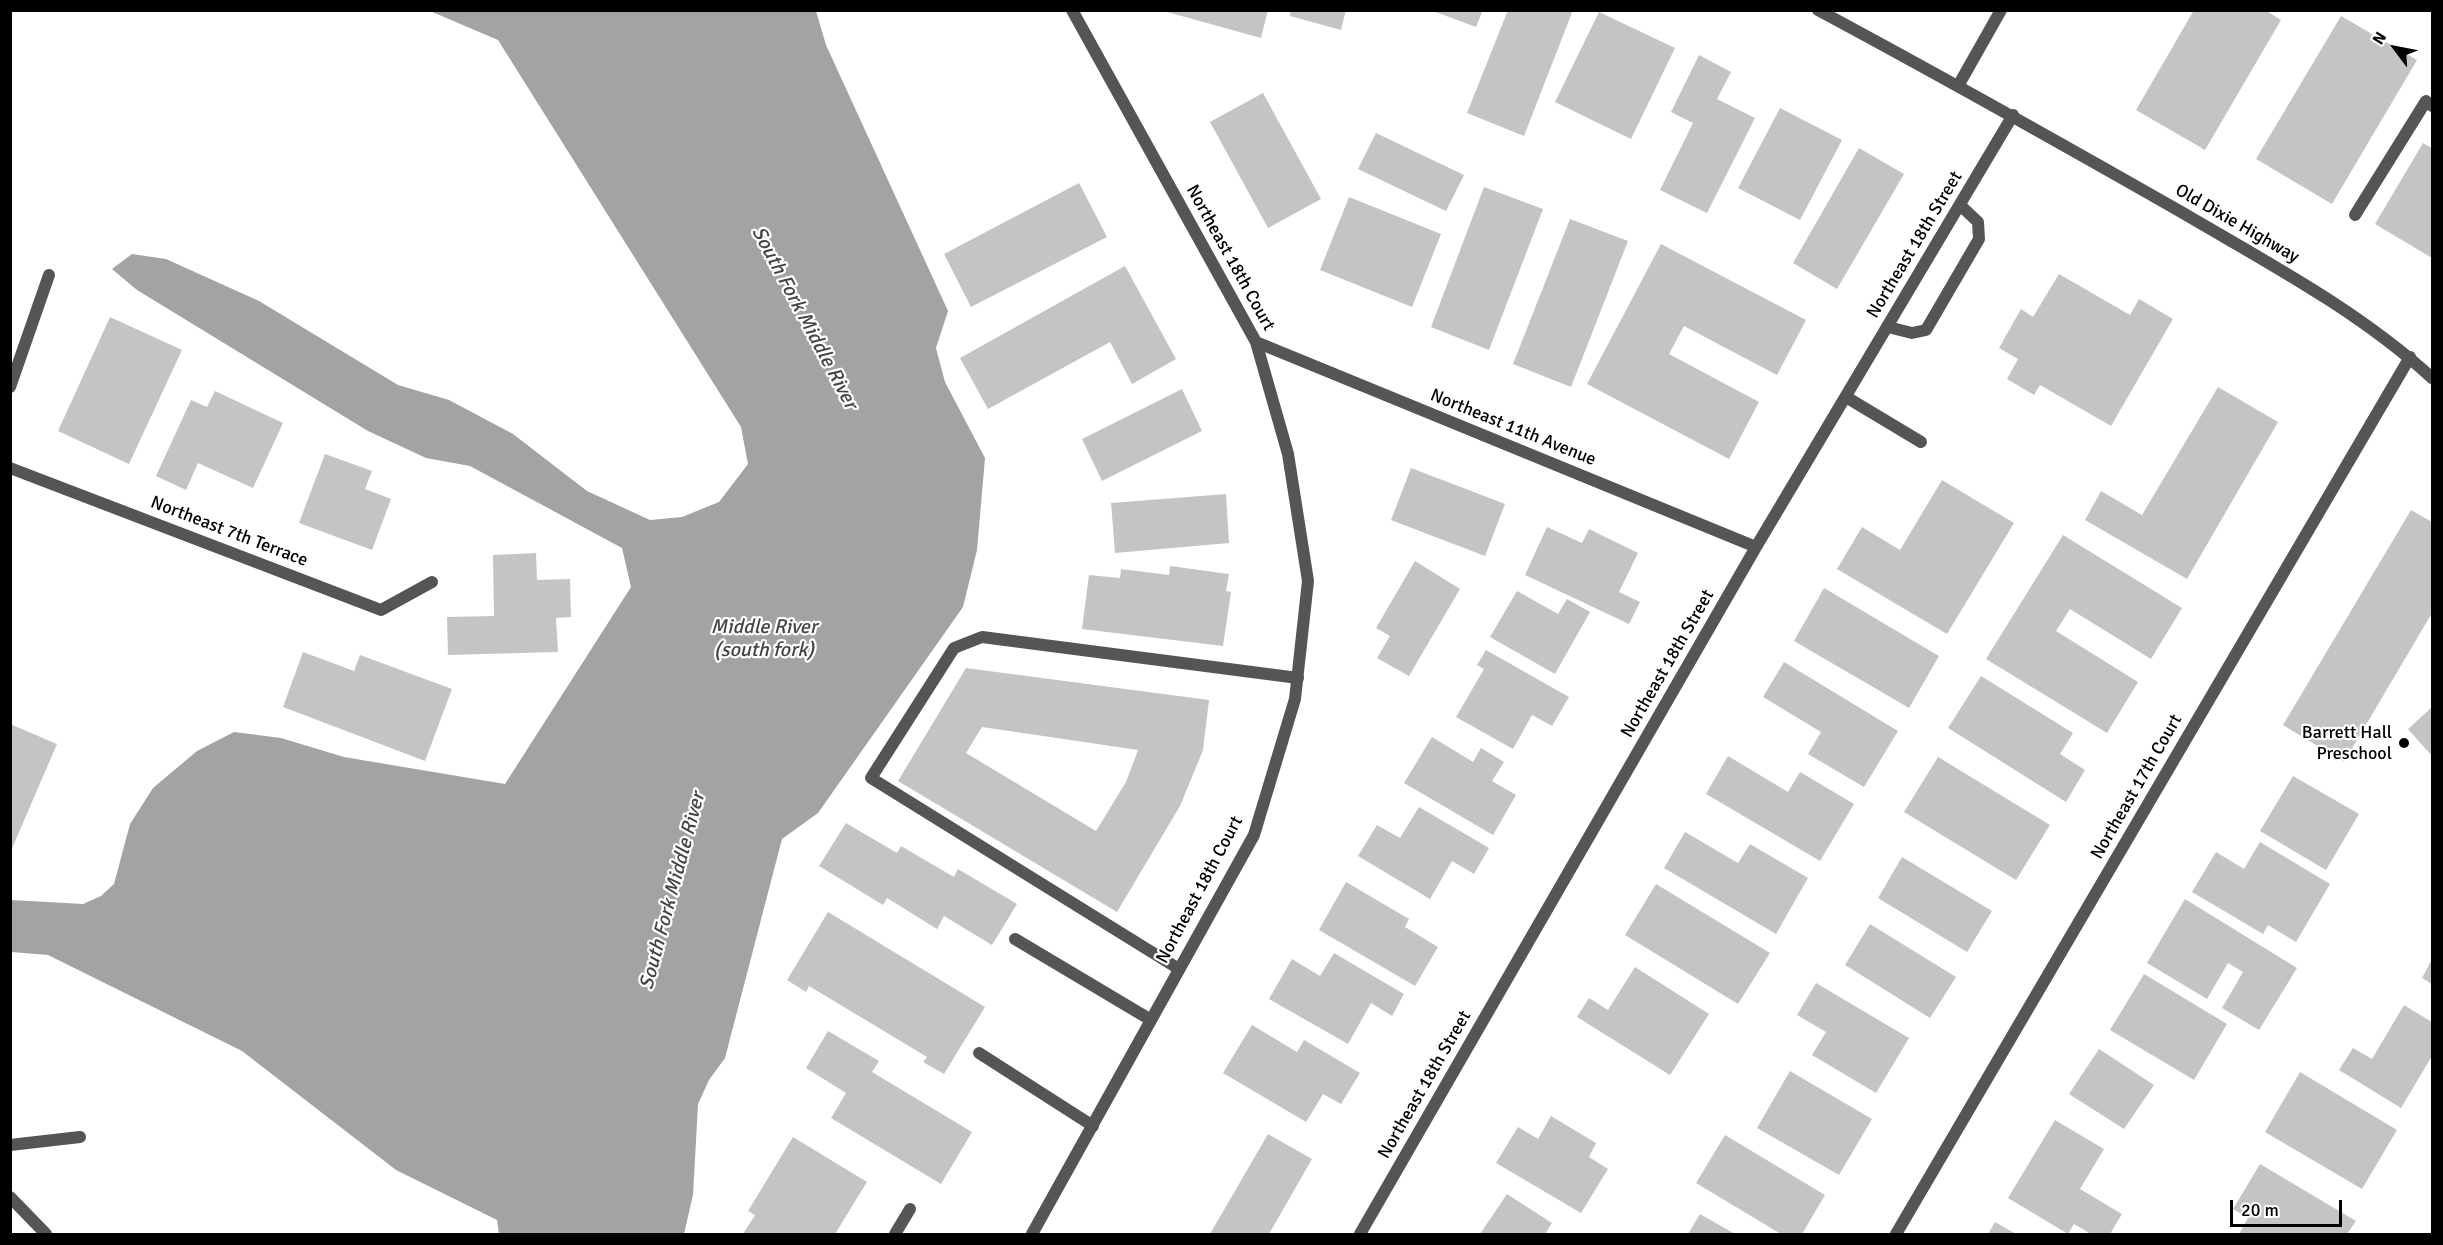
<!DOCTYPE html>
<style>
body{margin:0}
#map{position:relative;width:2443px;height:1245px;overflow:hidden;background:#fff;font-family:Signika,sans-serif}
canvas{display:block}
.frame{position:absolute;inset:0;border:12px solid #000;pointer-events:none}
.north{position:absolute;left:2365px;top:18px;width:60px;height:60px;-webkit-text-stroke:4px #fff;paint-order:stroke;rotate:302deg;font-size:16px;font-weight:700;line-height:24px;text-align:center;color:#000}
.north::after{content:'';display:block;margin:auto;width:21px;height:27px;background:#000;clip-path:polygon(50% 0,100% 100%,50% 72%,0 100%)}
.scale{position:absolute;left:2230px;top:1200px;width:112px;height:27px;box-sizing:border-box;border:3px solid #000;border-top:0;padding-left:8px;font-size:18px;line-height:21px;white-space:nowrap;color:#000;-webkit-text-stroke:4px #fff;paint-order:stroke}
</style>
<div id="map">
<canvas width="2443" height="1245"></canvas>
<div class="frame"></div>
<div class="north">N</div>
<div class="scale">20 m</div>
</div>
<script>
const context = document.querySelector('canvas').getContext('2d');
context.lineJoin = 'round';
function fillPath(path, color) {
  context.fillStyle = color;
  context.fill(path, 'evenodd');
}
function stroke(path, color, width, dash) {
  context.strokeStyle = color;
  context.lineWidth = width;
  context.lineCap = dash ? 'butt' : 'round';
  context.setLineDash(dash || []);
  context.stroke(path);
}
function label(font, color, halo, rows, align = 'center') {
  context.font = font + ' Signika,sans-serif';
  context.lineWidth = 4.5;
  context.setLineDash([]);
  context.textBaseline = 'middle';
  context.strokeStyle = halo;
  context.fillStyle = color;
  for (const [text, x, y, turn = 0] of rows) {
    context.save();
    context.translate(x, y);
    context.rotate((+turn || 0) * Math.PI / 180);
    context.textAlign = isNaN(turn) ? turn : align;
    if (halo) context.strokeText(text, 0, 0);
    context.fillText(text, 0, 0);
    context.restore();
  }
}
fillPath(new Path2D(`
 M430 11H816L826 45 948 311 936 348 945 382 985 458 977 550 963 607 818 813 782 839 725 1058 709 1080 698 1104 693 1195 684 1234H499L497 1220 396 1170 242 1051 48 955 11 952V900L83 904 101 896 114 884 130 824 153 788 197 751 234 732 281 738 344 757 505 784 631 587 622 548 470 466 426 458 368 431 137 290 112 269 132 254 166 259 259 301 398 385 449 400 513 434 587 491 650 520 682 517 719 502 748 464 741 427 498 40Z`), '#a3a3a3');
fillPath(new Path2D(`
 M1160 10H1268L1261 38Z
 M1291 10H1346L1341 30 1290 16Z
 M1430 10H1483L1476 27Z
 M1508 10H1573L1524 136 1467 113Z
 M2194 10H2265L2281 20 2205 150 2136 110Z
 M1599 12 1675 48 1631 139 1555 102Z
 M2341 16 2417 60 2332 204 2256 159Z
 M1699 55 1731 72 1717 99 1755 118 1707 213 1660 190 1693 123 1671 112Z
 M1263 93 1321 199 1268 228 1210 122Z
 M1780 108 1842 140 1800 220 1738 188Z
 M1376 133 1464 175 1446 211 1358 169Z
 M2423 143 2432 148V258L2375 224Z
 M1859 148 1904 174 1837 289 1793 263Z
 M1079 183 1107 237 971 307 944 254Z
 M1484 187 1543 209 1489 350 1431 327Z
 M1349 197 1441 234 1412 307 1320 270Z
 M1570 219 1628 241 1571 387 1513 364Z
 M1661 244 1806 320 1777 375 1684 326 1669 354 1759 402 1729 459 1587 384Z
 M1125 266 1176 359 1132 384 1110 342 988 409 960 358Z
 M2059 274 2130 315 2139 299 2173 319 2111 426 2040 385 2034 395 2007 379 2018 359 1999 348 2021 309 2033 317Z
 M110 317 182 350 129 464 58 431Z
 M2218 387 2278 422 2187 579 2085 520 2101 491 2142 515Z
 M1182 389 1202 431 1102 481 1082 439Z
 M215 391 283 423 253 488 198 463 186 490 156 476 191 400 207 407Z
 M325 454 372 471 365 489 391 499 372 550 299 523Z
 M1411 468 1505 504 1485 556 1391 520Z
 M1942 480 2014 523 1947 634 1837 569 1862 527 1900 550Z
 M1226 494 1229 543 1115 553 1111 503Z
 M2411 510 2432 522V613L2344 762 2283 725Z
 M1547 527 1582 543 1589 529 1638 553 1619 592 1640 602 1629 624 1525 575Z
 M2063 535 2182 608 2151 659 2070 609 2056 631 2138 682 2107 733 1986 659Z
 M536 553 537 580 570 579 571 617 556 618 558 652 448 655 447 617 494 616 493 555Z
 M1415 561 1460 589 1409 676 1377 658 1390 636 1376 628Z
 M1170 566 1229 574 1226 591 1231 592 1223 646 1082 629 1089 575 1120 578 1121 569 1169 575Z
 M1824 588 1939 656 1909 708 1794 641Z
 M1517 591 1558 614 1567 599 1590 612 1555 674 1490 637Z
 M1486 650 1569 697 1552 726 1532 715 1513 749 1456 717 1484 669 1477 665Z
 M303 652 354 671 360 655 452 689 425 761 283 707Z
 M1784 662 1898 731 1864 787 1808 754 1821 732 1763 697Z
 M966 668 1209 700 1203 750 1180 806 1117 912 898 781ZM982 727 1138 750 1126 782 1096 831 966 753Z
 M1981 676 2073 733 2060 754 2085 770 2066 802 1948 728Z
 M2432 707V756L2408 729Z
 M10 724 57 744 10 853Z
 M1432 737 1473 762 1481 748 1504 762 1492 781 1516 795 1493 835 1404 783Z
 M1728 756 1788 792 1800 772 1854 804 1820 861 1706 794Z
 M1938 757 2050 825 2016 880 1904 812Z
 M2293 776 2359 814 2326 870 2260 831Z
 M1419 807 1489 848 1474 874 1452 861 1430 899 1358 856 1377 825 1400 838Z
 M846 823 897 853 901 846 954 877 958 869 1017 904 992 945 944 916 937 929 887 898 883 905 819 866Z
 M1685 832 1738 863 1750 844 1808 878 1776 934 1664 868Z
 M2260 842 2330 884 2296 942 2268 925 2263 934 2192 892 2216 852 2244 869Z
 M1902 857 1992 911 1967 952 1878 898Z
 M1346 882 1409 919 1405 927 1438 947 1415 986 1319 930Z
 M1656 884 1770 953 1738 1004 1625 935Z
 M2185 899 2297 968 2259 1030 2222 1008 2243 972 2228 963 2207 999 2147 963Z
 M828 912 985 1007 944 1074 923 1062 927 1057 809 986 806 992 787 980Z
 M1870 924 1956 977 1930 1018 1845 965Z
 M1334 953 1404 994 1392 1016 1371 1003 1348 1044 1269 999 1292 959 1320 976Z
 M2432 959V984L2422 978Z
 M1635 967 1709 1014 1670 1075 1577 1017 1589 998 1608 1010Z
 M2144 974 2227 1024 2194 1080 2110 1030Z
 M1816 983 1909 1038 1876 1093 1812 1055 1826 1032 1797 1015Z
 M2404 1005 2432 1022V1056L2401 1108 2339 1070 2353 1048 2372 1059Z
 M1252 1025 1297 1052 1304 1040 1360 1073 1341 1104 1323 1094 1306 1122 1223 1073Z
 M828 1031 879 1061 872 1072 972 1132 941 1184 831 1118 846 1093 806 1068Z
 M2099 1049 2154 1085 2124 1129 2069 1094Z
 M1790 1071 1872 1119 1839 1175 1757 1128Z
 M2300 1072 2397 1130 2362 1189 2265 1132Z
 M1551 1116 1596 1143 1589 1157 1608 1169 1581 1213 1496 1163 1518 1127 1538 1139Z
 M2055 1120 2104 1149 2080 1189 2122 1214 2110 1234H2091L2074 1224 2068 1234 2008 1198Z
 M1268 1134 1312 1159 1269 1234H1210Z
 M1725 1135 1825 1195 1802 1234H1781L1696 1183Z
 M793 1137 867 1182 835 1234H743L755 1215 748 1211Z
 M2260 1164 2356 1221 2347 1234H2239L2248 1218 2233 1209Z
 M1507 1194 1552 1223 1545 1234H1480Z
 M1700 1214 1735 1234H1688Z
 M1995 1222 2016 1234H1988Z`), '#c4c4c4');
stroke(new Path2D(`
 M1958 86 2001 10
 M2355 215 2426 101 2432 106
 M1888 327 1912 333 1926 330 1979 239 1978 222 1960 205
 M1846 397 1921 442
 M1015 939 1151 1020
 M1179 969 871 778 954 648 982 637 1298 678
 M979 1053 1093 1126
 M10 1145 80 1137
 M895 1234 910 1209`), '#555', 12);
stroke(new Path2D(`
 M1256 342 1756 547
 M10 387 49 275
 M10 468 381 610 432 582
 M10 1197 46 1234
 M1032 1234 1254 835 1295 699 1308 581 1288 454 1256 342 1072 10
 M1360 1234 1756 547 2013 115
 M1896 1234 2410 357`), '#555', 12);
stroke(new Path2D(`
 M1818 10C1941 76 2062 144 2183 213 2268 263 2359 311 2432 378`), '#555', 12);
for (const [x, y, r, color] of [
 [2404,743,6,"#000"]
]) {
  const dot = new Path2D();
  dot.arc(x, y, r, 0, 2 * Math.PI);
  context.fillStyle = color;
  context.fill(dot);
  stroke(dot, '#fff', 2);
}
label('18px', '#000', '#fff', [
 ["Old Dixie Highway",2237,224,30],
 ["Northeast 18th Street",1915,245,-59],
 ["Northeast 18th Court",1230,258,61],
 ["Northeast 11th Avenue",1513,428,22],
 ["Northeast 7th Terrace",229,532,21],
 ["Northeast 18th Street",1668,664,-60],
 ["Northeast 17th Court",2137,787,-60],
 ["Northeast 18th Court",1200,890,-62],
 ["Northeast 18th Street",1425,1085,-60]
]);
label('18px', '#000', '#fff', [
 ["Barrett Hall",2392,733],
 ["Preschool",2392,754]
], 'right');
label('italic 20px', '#444', '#fff', [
 ["South Fork Middle River",804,318,62],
 ["Middle River",764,628],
 ["(south fork)",764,651],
 ["South Fork Middle River",673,891,-75]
]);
</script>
